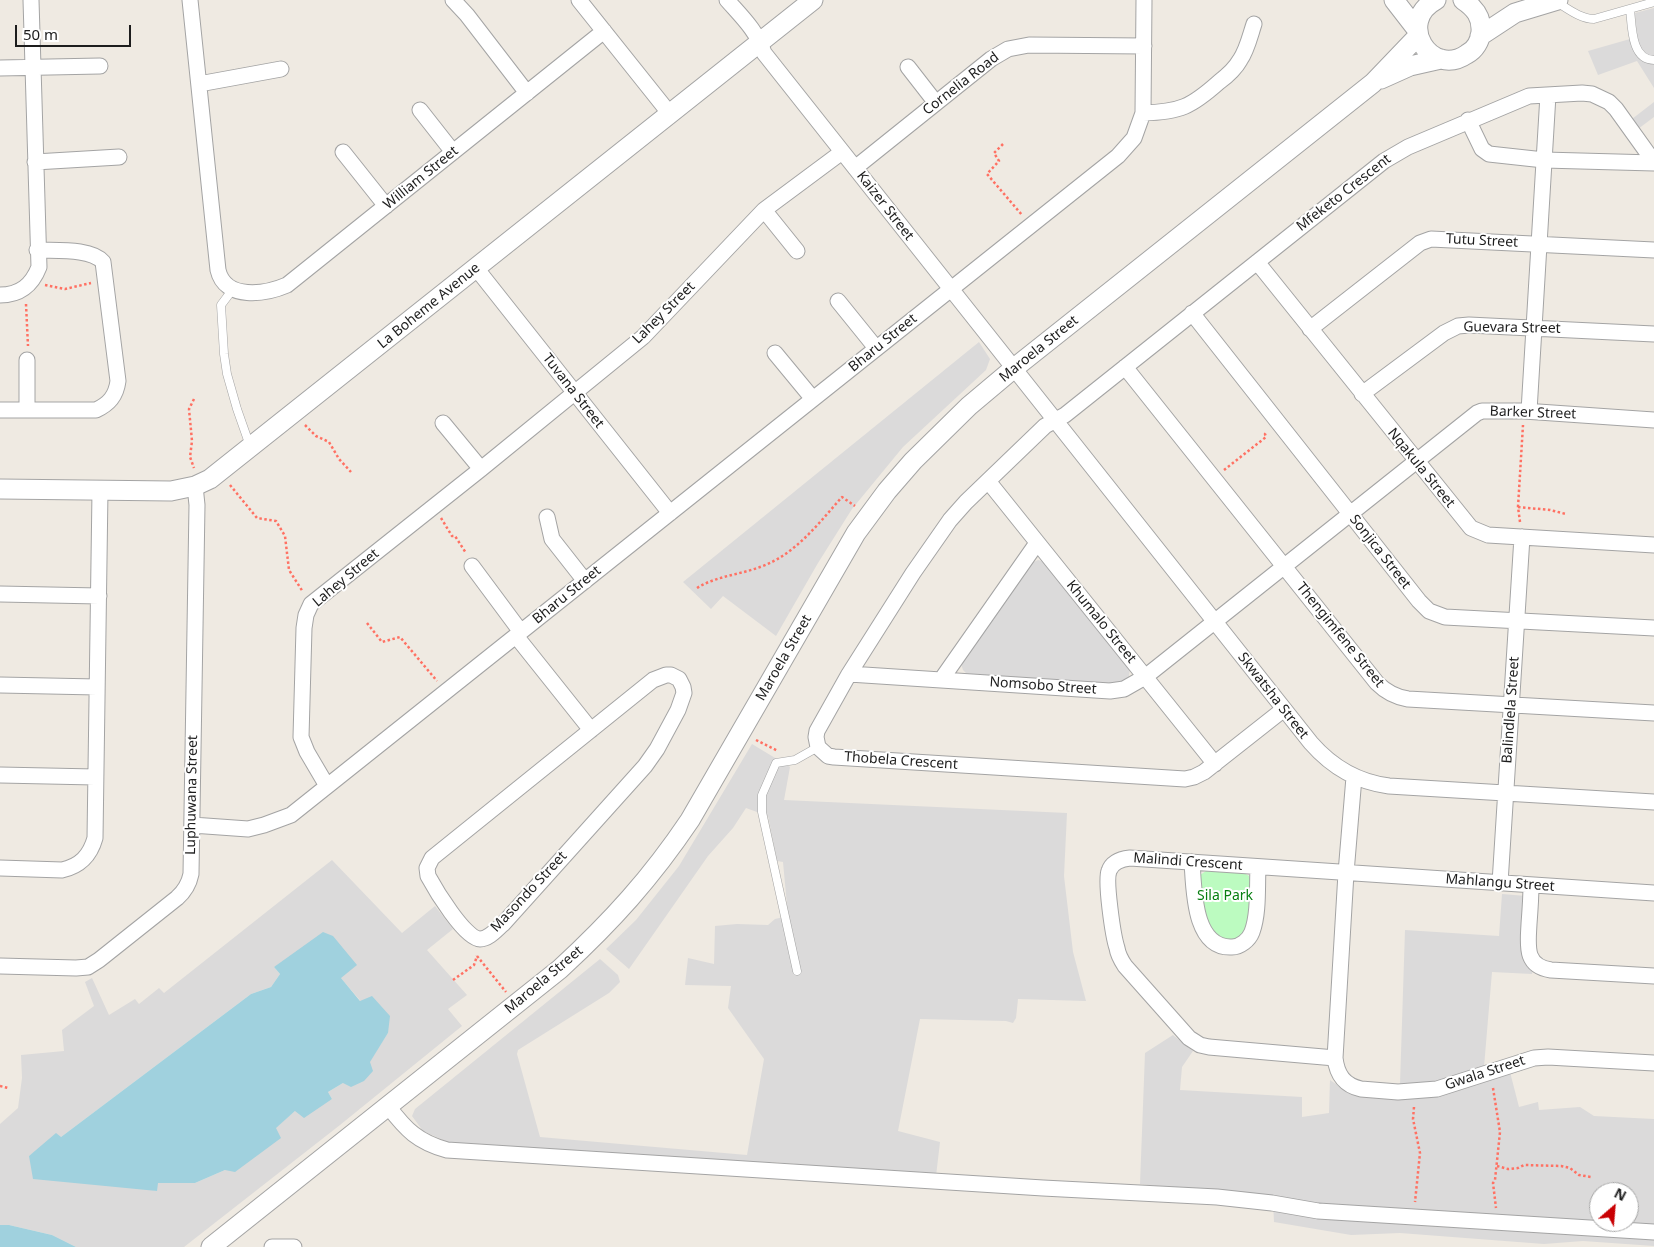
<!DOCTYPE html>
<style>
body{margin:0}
#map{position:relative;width:1654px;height:1247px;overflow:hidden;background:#efeae2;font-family:"Noto Sans",sans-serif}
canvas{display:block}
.north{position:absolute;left:1589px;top:1182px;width:50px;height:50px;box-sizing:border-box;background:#fff;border:1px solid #a5a5a5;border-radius:50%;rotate:27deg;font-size:14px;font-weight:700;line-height:20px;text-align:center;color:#1d1d1d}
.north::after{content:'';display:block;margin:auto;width:18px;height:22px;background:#c90003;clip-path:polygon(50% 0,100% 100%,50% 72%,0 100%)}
.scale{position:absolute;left:15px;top:25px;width:116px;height:22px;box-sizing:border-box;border:2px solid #1d1d1d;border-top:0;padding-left:6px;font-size:15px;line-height:18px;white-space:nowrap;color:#1d1d1d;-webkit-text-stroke:4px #fff;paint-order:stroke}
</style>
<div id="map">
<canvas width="1654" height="1247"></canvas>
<div class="north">N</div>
<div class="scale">50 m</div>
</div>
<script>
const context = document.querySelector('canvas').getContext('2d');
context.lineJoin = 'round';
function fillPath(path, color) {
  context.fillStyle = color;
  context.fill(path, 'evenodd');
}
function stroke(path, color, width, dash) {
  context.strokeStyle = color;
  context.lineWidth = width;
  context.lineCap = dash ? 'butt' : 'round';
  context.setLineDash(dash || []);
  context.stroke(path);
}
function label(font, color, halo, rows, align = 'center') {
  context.font = font + ' "Noto Sans",sans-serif';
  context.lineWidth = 4;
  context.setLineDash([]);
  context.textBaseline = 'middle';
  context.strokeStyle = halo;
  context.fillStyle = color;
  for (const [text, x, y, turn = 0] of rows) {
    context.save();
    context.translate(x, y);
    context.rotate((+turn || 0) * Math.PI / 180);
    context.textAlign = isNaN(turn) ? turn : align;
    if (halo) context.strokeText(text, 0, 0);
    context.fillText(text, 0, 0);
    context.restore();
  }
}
fillPath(new Path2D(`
 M1654 8V88L1637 61 1598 75 1588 51 1637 37 1635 13Z
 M1654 102V117L1638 129 1632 119Z
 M979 342 990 359 986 370 903 447 852 509 818 563 776 636 723 596 711 609 683 582Z
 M1038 560 1045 562 1130 668 1129 676 1127 681 1118 686 968 675 963 670 961 664 1030 564Z
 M752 744 790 767 784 800 1067 813 1064 876 1073 952 1086 1001 1018 999 1016 1018 1013 1023 1006 1021 920 1019 898 1131 940 1142 936 1176 772 1162 746 1165 448 1146 445 1141 423 1131 412 1116 415 1109 600 959 618 975 620 982 609 993 518 1050 517 1054 540 1137 747 1155 764 1059 728 1008 731 986 685 985 688 958 714 964 715 926 737 924 768 925 775 919 788 916 783 862 777 861 768 816 746 808 733 828 708 856 629 969 606 949 636 920 679 866Z
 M332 860 402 933 435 906 453 929 427 950 467 995 448 1009 462 1026 340 1125 184 1247H76L52 1235 9 1225H0V1124L18 1108 22 1078 21 1055 64 1051 62 1030 94 1006 85 982 92 978 109 1015 135 999 139 1004 159 988 164 993ZM356 965 340 977 388 1033 369 1062 343 1083 328 1092 332 1099 295 1111 225 1170 195 1183H157V1191L29 1156 61 1137 251 994 271 987 280 974 274 967Z
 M1502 894 1526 896 1533 968 1532 974 1492 972 1484 1067 1436 1082 1413 1085 1400 1084 1405 930 1499 936Z
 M1173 1035 1193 1051 1182 1067 1180 1090 1302 1097V1117L1329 1113 1330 1080 1342 1088 1380 1098H1426L1510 1072 1519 1107 1538 1102 1539 1110 1580 1107 1594 1116 1654 1119V1246L1583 1241 1544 1244 1400 1233 1351 1235 1274 1222 1273 1201 1140 1184 1145 1053ZM1599 1192H1629V1222H1599Z`), '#dbdada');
fillPath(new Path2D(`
 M1206 871 1242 872 1249 876 1251 886 1247 928 1240 938 1229 941C1199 928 1203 904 1200 875Z`), '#bcfbc0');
fillPath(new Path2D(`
 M323 932 333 936 357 965 341 978 360 1001 372 996 390 1016 388 1033 370 1062 373 1071 364 1081 351 1087 343 1083 328 1092 332 1099 304 1118 295 1111 276 1128 281 1138 235 1172 225 1170 195 1183H158L157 1191 33 1179 29 1156 56 1133 61 1137 251 994 271 987 280 974 274 967Z
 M0 1225H9L52 1235 76 1247H0Z`), '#a0d1de');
const service = new Path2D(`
 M1555 1C1567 8 1580 19 1594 19L1654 2
 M1630 9C1632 26 1631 60 1654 60
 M233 289 221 305 224 354 227 374 237 409 250 446
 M797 971 762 812V795L776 763 795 760 818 747`);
const minor = new Path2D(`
 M190 0 218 270C225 301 266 294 287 285L604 31
 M453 0 467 15 527 93
 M579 0 670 114
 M727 0C742 17 757 31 764 53L1311 743C1332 767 1357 782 1389 786L1654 802
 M908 67 936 103
 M0 68 100 66
 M199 84 281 69
 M420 110 453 152
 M1143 113C1180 112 1191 107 1219 82 1227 76 1235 69 1240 60 1247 50 1250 36 1254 24
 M1468 120 1482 149 1489 154 1544 160 1654 163
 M343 152 386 206
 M35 162 119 157
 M855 168 991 59 1008 49 1029 45 1144 46
 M764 210 797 251
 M1257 262 1471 528 1488 535 1654 545
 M476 268 670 513
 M0 295C20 295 32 285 39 267L31 0
 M838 301 876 348
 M1192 313 1419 601 1429 611 1445 617 1654 628
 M1310 329 1420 243 1431 239 1654 250
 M775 353 813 399
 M27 360V410
 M1125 367 1377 683C1386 692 1395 697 1408 699L1654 713
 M1362 394 1444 333 1458 326 1469 325 1654 334
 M0 410H96C109 404 116 396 118 381L103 262C91 248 56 251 37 250
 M1529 411 1548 95
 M443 423 481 469
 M988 481 1215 764
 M547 517 552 539 585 581
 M472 566 521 632
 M0 594 99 596
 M516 636 591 730
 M849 674 1110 691 1124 689 1145 677 1477 413 1482 411H1524L1654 420
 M666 675H671L679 679 683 687 684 693 678 710 657 749 645 766 503 924C497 929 489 939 480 939 465 939 435 889 428 876L427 868 432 858 653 680Z
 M941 680 1037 543
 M0 685 97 687
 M1284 709 1204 772 1194 777 1185 779 834 757 828 756 818 747 816 737 817 731 849 674 913 573 950 520 966 502 1045 426 1065 415 1384 161 1408 147 1529 96 1582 93 1592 94 1609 102 1616 109 1654 162
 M0 775 95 777
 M1354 777 1346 873 1335 1058C1337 1075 1344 1085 1361 1089L1398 1092 1437 1089 1534 1058 1548 1057 1654 1063
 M327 786 307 752 301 737 304 628 306 615 311 604 481 469 643 337 764 210 842 152
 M192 825 248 829 264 825 291 815 1118 156 1134 138 1143 113 1144 0
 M1192 862C1194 888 1193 949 1232 947 1240 947 1249 940 1252 932 1259 913 1257 887 1258 867
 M0 868 62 870C80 866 90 856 95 838L100 491
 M1500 883 1522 537
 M1531 885C1531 898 1530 911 1529 924 1528 945 1524 966 1551 970L1654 976
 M0 966 76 968 88 967 99 960 177 898C185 891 189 884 191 874L197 505 195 486
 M1335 1058 1209 1047 1200 1045 1189 1038 1125 966C1121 960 1118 955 1117 948 1113 936 1105 881 1109 871 1112 862 1121 859 1130 858L1654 893
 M388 1106C406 1130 418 1142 447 1150L1043 1188 1217 1197 1272 1203 1318 1211 1654 1232
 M272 1247H294`);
const tertiary = new Path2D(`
 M1394 0 1418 31
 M1436 0C1395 22 1431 79 1467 54 1475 50 1480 41 1481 32 1482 17 1475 8 1463 0
 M1480 36 1515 13 1558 0
 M1381 79 1410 66 1441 59
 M0 489 171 491 195 486 210 479 813 0
 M211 1247 560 969C612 921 651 878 690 820L856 533 887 491 913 461 969 406 1013 369 1373 83 1418 36`);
stroke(service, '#a4a4a4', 9);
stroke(minor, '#a4a4a4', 17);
stroke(tertiary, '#a4a4a4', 21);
stroke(new Path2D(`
 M1003 144 994 153 999 161 987 174 1022 215
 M45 285 65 289 91 283
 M26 304 28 346
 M194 399 189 409 192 441 190 457 194 468
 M305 425 316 436 329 442 339 459 351 472
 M1224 470 1266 437 1265 434 1267 432
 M230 485 257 518 276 521 285 536 289 570 303 592
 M1518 507 1550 510 1566 514
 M441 518 452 536H455L466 553
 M1520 522 1518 507 1523 425
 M697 588C716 576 739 575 760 567 795 555 818 524 842 497L855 506
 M367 623 382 642 400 637 437 681
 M756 740 778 751
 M477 956 506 992
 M453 980 474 965 477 956
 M0 1086 8 1088
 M1493 1088 1500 1132 1495 1180 1493 1183 1496 1208
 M1414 1107 1413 1119 1420 1153 1415 1202
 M1497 1166 1508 1169 1518 1168 1524 1165 1561 1166 1570 1168 1579 1175 1591 1177`), '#ff7163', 2.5, [2.5, 2.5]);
stroke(service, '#fff', 8);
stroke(minor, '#fff', 15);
stroke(tertiary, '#fff', 19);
label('14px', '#1d1d1d', '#fff', [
 ["Cornelia Road",961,84,-38],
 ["William Street",421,178,-39],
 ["Mfeketo Crescent",1344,193,-38],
 ["Kaizer Street",885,206,52],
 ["Tutu Street",1482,241,3],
 ["La Boheme Avenue",429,306,-39],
 ["Lahey Street",664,313,-45],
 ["Guevara Street",1512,328,1],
 ["Bharu Street",883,343,-39],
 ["Maroela Street",1039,349,-39],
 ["Tuvana Street",573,391,52],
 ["Barker Street",1533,413,2],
 ["Nqakula Street",1421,468,51],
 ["Sonjica Street",1380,552,52],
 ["Lahey Street",346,578,-40],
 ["Bharu Street",567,595,-39],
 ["Khumalo Street",1101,622,51],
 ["Thengimfene Street",1340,635,51],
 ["Maroela Street",784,658,-60],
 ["Nomsobo Street",1043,686,4],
 ["Skwatsha Street",1273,696,52],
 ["Balindlela Street",1511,710,-86],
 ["Thobela Crescent",901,761,4],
 ["Luphuwana Street",192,795,-89],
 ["Malindi Crescent",1188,862,4],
 ["Mahlangu Street",1500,883,4],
 ["Masondo Street",529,892,-47],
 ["Maroela Street",544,980,-40],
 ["Gwala Street",1485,1073,-18]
]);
label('14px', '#077e10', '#fff', [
 ["Sila Park",1225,896]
]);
</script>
